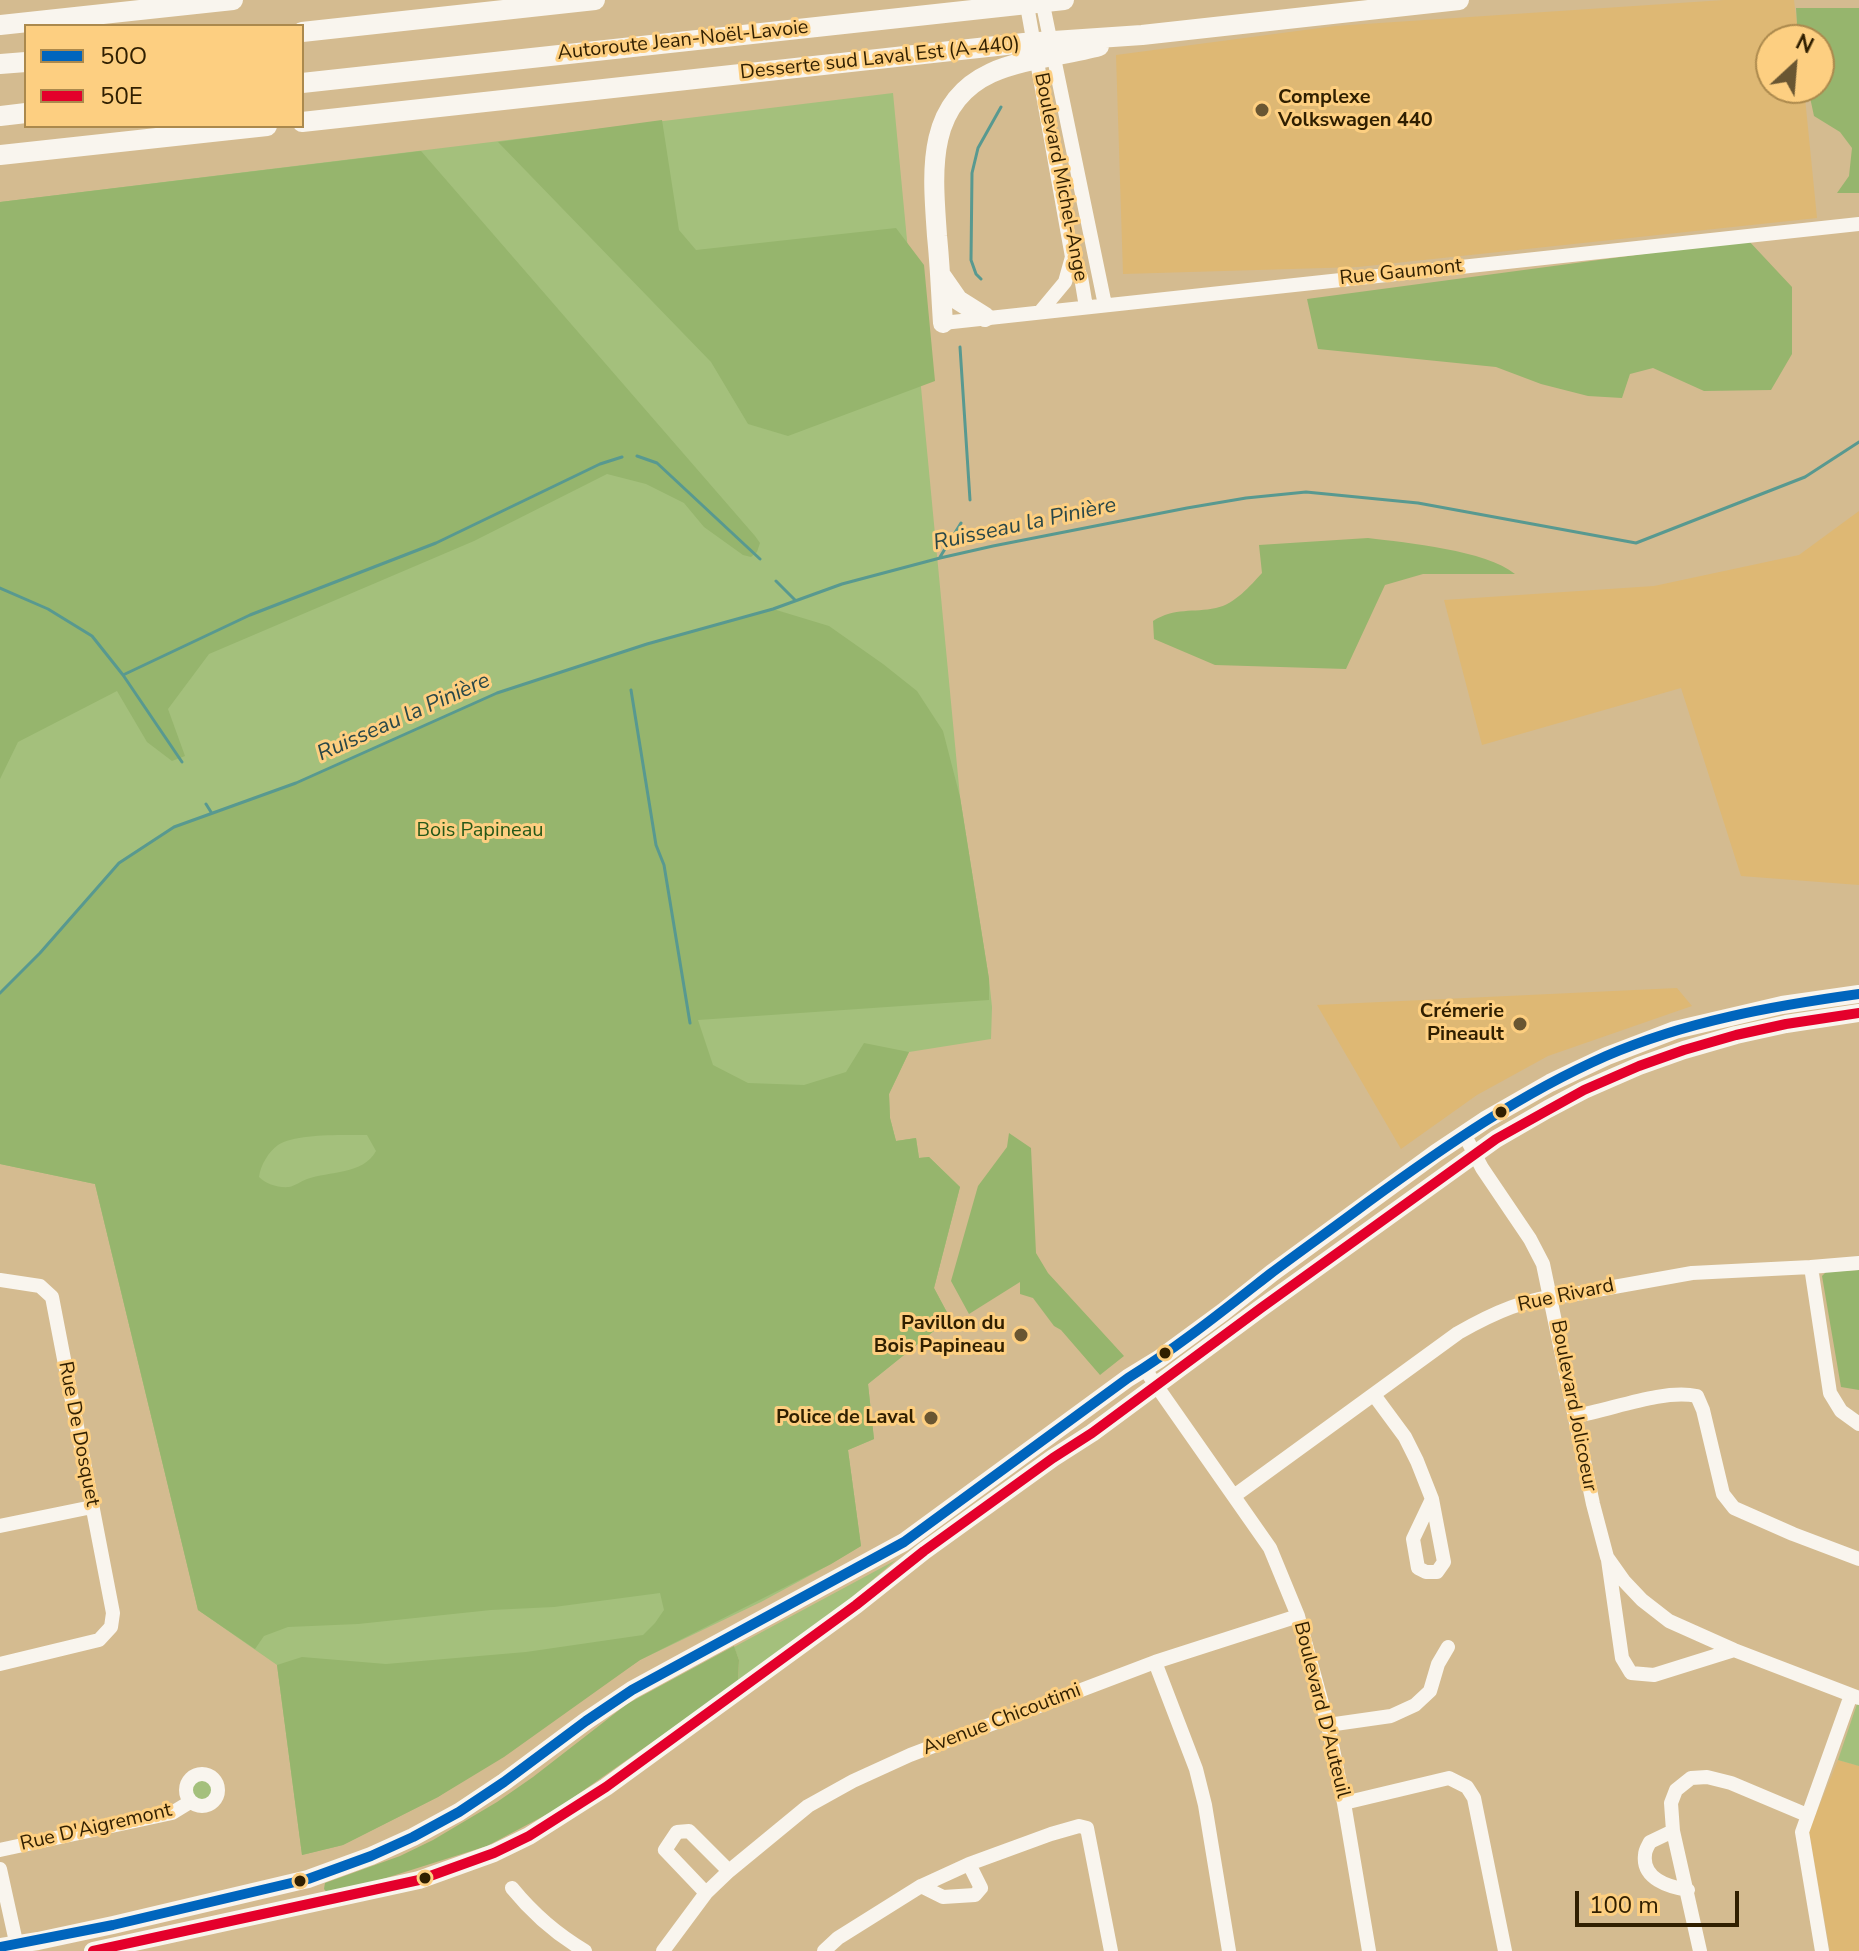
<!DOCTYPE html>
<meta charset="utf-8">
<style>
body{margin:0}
#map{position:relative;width:1859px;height:1951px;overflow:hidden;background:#d4bb90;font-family:"Nunito Sans",sans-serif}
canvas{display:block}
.legend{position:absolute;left:24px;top:24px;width:280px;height:104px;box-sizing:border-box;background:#fdcf81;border:2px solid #ab894d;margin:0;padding:10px 14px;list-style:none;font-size:24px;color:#301f00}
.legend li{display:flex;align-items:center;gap:16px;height:40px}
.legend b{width:40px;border:2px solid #ab894d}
.north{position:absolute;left:1755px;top:24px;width:80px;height:80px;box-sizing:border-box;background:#fdcf81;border:2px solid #ab894d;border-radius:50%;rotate:26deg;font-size:22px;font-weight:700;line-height:32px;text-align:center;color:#301f00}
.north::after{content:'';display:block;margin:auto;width:28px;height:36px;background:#695632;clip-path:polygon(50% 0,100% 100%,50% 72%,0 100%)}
.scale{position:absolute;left:1575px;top:1891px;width:164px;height:36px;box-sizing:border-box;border:4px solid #301f00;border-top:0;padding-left:10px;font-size:24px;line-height:28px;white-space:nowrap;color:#301f00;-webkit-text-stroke:6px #fdcf81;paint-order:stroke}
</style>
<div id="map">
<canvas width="1859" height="1951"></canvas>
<ul class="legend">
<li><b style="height:10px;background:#0065bd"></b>50O</li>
<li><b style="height:10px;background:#e4002b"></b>50E</li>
</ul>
<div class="north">N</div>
<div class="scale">100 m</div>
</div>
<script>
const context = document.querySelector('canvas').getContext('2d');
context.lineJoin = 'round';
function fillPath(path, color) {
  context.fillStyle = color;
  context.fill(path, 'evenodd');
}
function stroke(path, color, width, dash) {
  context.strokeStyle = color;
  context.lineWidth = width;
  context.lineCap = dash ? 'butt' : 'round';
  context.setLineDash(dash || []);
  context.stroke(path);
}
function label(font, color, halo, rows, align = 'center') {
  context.font = font + ' "Nunito Sans",sans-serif';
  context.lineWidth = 6;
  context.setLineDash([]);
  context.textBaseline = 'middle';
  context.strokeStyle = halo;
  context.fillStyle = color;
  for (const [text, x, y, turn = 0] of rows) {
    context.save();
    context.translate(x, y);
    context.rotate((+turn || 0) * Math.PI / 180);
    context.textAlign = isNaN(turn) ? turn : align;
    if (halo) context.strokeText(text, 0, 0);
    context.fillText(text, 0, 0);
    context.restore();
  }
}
fillPath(new Path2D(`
 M1724 0H1794L1799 40H1771V88H1804L1817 218 1358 267 1123 274 1116 55 1335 26Z
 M1859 511V885L1741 876 1681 688 1482 745 1444 600 1654 586 1799 555Z
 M1677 988 1692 1006 1548 1056 1477 1095 1401 1149 1317 1005Z
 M1838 1760 1859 1766V1951H1830L1809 1831Z`), '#deb874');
fillPath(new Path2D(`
 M893 93 960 797 989 979 992 1007 991 1039 909 1052 889 1094 890 1118 896 1141 916 1138 919 1158 929 1157 960 1187 934 1288 950 1318 868 1384 874 1439 848 1450 861 1546 831 1564 761 1602 640 1660 438 1797 343 1845 302 1855 277 1665 198 1610 95 1184 0 1164V202Z
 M896 1560 844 1604 738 1682 739 1660 734 1647Z
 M1857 1704H1859V1766L1838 1760Z
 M192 1790a10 10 0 1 1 20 0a10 10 0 1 1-20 0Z`), '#a4c07c');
fillPath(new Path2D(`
 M1796 8H1859V193H1837L1849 176 1852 148 1840 132 1814 116 1808 88H1819V40H1798Z
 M662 120 679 230 696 250 896 228 924 265 935 381 788 436 748 424 711 362 498 142Z
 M421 151 755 536 760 543 757 552 751 557 743 555 704 527 684 503 646 484 607 474 474 541 209 654 168 709 185 756 172 761 147 742 117 691 18 742 0 779V202Z
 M1748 240 1792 287V354L1771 390 1704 391 1653 368 1630 374 1622 398 1588 396 1541 384 1496 367 1318 349 1307 299Z
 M1368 538C1407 543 1486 550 1515 574H1423L1385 585 1346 669 1215 665 1154 639 1153 621C1175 607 1193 613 1216 608 1235 604 1250 586 1262 573L1259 545Z
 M773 609 829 626 883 664 917 691 943 731 960 797 989 979V1000L698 1020 713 1065 748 1083 804 1085 846 1072 864 1043 909 1052 889 1094 890 1118 896 1141 916 1138 919 1158 929 1157 960 1187 934 1288 950 1318 868 1384 874 1439 848 1450 861 1546 831 1564 640 1660 504 1757 438 1797 343 1845 302 1855 277 1665 302 1657 386 1664 526 1652 643 1635 655 1623 664 1610 660 1593 554 1607 491 1610 358 1624 288 1627 264 1636 255 1649 198 1610 95 1184 0 1164V994L40 953 119 863 174 827 296 783 497 693 647 644ZM367 1135 376 1151C363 1175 329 1171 307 1179 301 1181 295 1186 289 1187 278 1188 266 1184 259 1177 260 1166 269 1151 278 1145 296 1133 345 1135 367 1135Z
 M1009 1133 1031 1148 1036 1253 1048 1273 1124 1356 1100 1375 1061 1330 1054 1326 1033 1298 1020 1294V1282L969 1314 951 1281 978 1186 1007 1147Z
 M1859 1270V1390L1841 1387 1822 1276 1826 1272Z
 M734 1646 739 1660 738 1682 557 1809 487 1846 367 1884 328 1894 324 1889 325 1883 400 1856 433 1840 497 1802 533 1777 627 1704Z`), '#96b56d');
stroke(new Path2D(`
 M981 279 976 274 971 260 972 173 978 148 1001 107
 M960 347 970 500
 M637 456 657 463 760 559
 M940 557 961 523
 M776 581 795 600
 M0 588 48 609 92 636 123 675 182 762
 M123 675 250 615 436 543 600 464 622 457
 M631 690 656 845 664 865 690 1023
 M206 804 211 812
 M0 993 40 953 119 863 174 827 296 783 497 693 647 644 773 609 842 584 940 558 993 546 1187 508 1246 498 1306 492 1418 503 1636 543 1805 477 1859 442`), '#589990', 3);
stroke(new Path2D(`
 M1026 0 1072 257 1081 277 1086 307
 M1042 0 1105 305
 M1040 312 1065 282 1072 257
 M943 323 1859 224
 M1464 1134 1482 1168 1530 1239 1543 1264 1593 1504 1607 1557 1624 1581 1642 1600 1669 1621 1734 1650 1859 1698
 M1811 1267 1830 1393 1841 1411 1859 1424
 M0 1280 40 1286 52 1297 113 1613 111 1627 99 1640 0 1664
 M1144 1368 1270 1548 1298 1616 1328 1725 1344 1803 1369 1951
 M1374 1395 1405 1437 1417 1461 1432 1499 1444 1562 1437 1572H1426L1418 1568 1413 1539 1432 1499
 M1575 1416C1612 1410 1661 1389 1697 1396L1703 1410 1723 1494 1734 1508 1793 1534 1859 1559
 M1234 1496 1458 1333C1493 1313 1528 1297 1569 1295L1692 1273 1811 1267 1859 1263
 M0 1526 92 1507
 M1608 1560 1622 1658 1631 1673 1654 1675 1734 1650
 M1155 1662 1196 1769 1205 1805 1229 1951
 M1328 1725 1391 1716 1415 1705 1430 1691 1438 1664 1448 1647
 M186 1790a16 16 0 1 1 32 0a16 16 0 1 1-32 0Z
 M1344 1803 1449 1778 1467 1787 1474 1798 1505 1951
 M1673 1831 1650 1842C1648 1846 1645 1850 1645 1855 1642 1879 1669 1887 1688 1890
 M0 1850 172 1813 190 1802
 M0 1869 18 1951
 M921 1886 943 1897 975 1895 981 1888 969 1864
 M512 1888C534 1915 556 1934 585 1951
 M706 1893 665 1850 677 1832 689 1831 729 1871
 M663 1951 706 1893 729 1871 808 1806 853 1781 910 1755 1155 1662 1298 1616
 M824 1951 838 1938 921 1886 969 1864 1051 1834 1079 1826 1087 1828 1111 1951
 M1700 1951 1673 1831 1671 1803 1676 1790 1691 1778 1707 1777 1731 1783 1807 1815
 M1822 1951 1802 1832 1851 1695`), '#f9f5ee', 14);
stroke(new Path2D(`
 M0 1947 38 1941 113 1925 308 1879 371 1856 413 1837 459 1812 504 1782 586 1721 632 1690 904 1542 1128 1378 1159 1359 1223 1312 1272 1273 1436 1153 1487 1119 1550 1083 1607 1056 1675 1030 1782 1005 1859 994
 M93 1951 419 1880 494 1853 529 1836 606 1787 856 1605 924 1551 1053 1458 1092 1433 1261 1308 1496 1139 1548 1109 1584 1090 1639 1066 1684 1050 1736 1035 1786 1024 1859 1013`), '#f9f5ee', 18);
stroke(new Path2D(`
 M0 25 233 0
 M302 32 595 0
 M0 64 26 62
 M302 83 1064 0
 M0 116 26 113
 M302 122 1024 43 1142 35 1459 0
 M0 155 267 126
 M942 277 958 300 985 317
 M943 323C941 294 940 265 937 236 933 175 924 104 991 73 1021 59 1067 55 1099 46`), '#f9f5ee', 20);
stroke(new Path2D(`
 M0 1947 113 1925 308 1879 371 1856 413 1837 459 1812 504 1782 586 1721 632 1690 904 1542 1128 1378C1178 1347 1224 1310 1270 1274 1302 1250 1336 1226 1368 1202 1444 1147 1520 1094 1606 1056 1687 1021 1773 1006 1859 994`), '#0065bd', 10);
stroke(new Path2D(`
 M93 1951 419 1880 494 1853 529 1836 606 1787 856 1605 924 1551 1053 1458 1092 1433 1261 1308 1496 1139 1584 1090 1639 1066 1684 1050 1736 1035 1786 1024 1859 1013`), '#e4002b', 10);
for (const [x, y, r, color] of [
 [1262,110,8,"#695632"],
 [1520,1024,8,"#695632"],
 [1501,1112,7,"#301f00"],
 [1021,1335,8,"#695632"],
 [1165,1353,7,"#301f00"],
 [931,1418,8,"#695632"],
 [425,1878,7,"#301f00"],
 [300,1881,7,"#301f00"]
]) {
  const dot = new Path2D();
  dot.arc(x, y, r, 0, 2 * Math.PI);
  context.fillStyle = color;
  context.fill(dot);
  stroke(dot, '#fdcf81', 3);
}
label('20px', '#301f00', '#fdcf81', [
 ["Autoroute Jean-Noël-Lavoie",683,41,-6],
 ["Desserte sud Laval Est (A-440)",880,59,-6],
 ["Boulevard Michel-Ange",1060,177,79],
 ["Rue Gaumont",1401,273,-6],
 ["Rue Rivard",1566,1296,-12],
 ["Boulevard Jolicoeur",1573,1406,79],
 ["Rue De Dosquet",78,1434,79],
 ["Boulevard D'Auteuil",1321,1710,76],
 ["Avenue Chicoutimi",1002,1720,-21],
 ["Rue D'Aigremont",96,1828,-13]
]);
label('bold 20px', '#301f00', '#fdcf81', [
 ["Complexe",1278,98,"left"],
 ["Volkswagen 440",1278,121,"left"],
 ["Crémerie",1504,1012],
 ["Pineault",1504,1035],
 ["Pavillon du",1005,1324],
 ["Bois Papineau",1005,1347],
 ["Police de Laval",915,1418]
], 'right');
label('20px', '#265818', '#fdcf81', [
 ["Bois Papineau",480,831]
]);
label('italic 22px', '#294748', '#fdcf81', [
 ["Ruisseau la Pinière",1025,525,-12],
 ["Ruisseau la Pinière",404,718,-24]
]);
</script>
